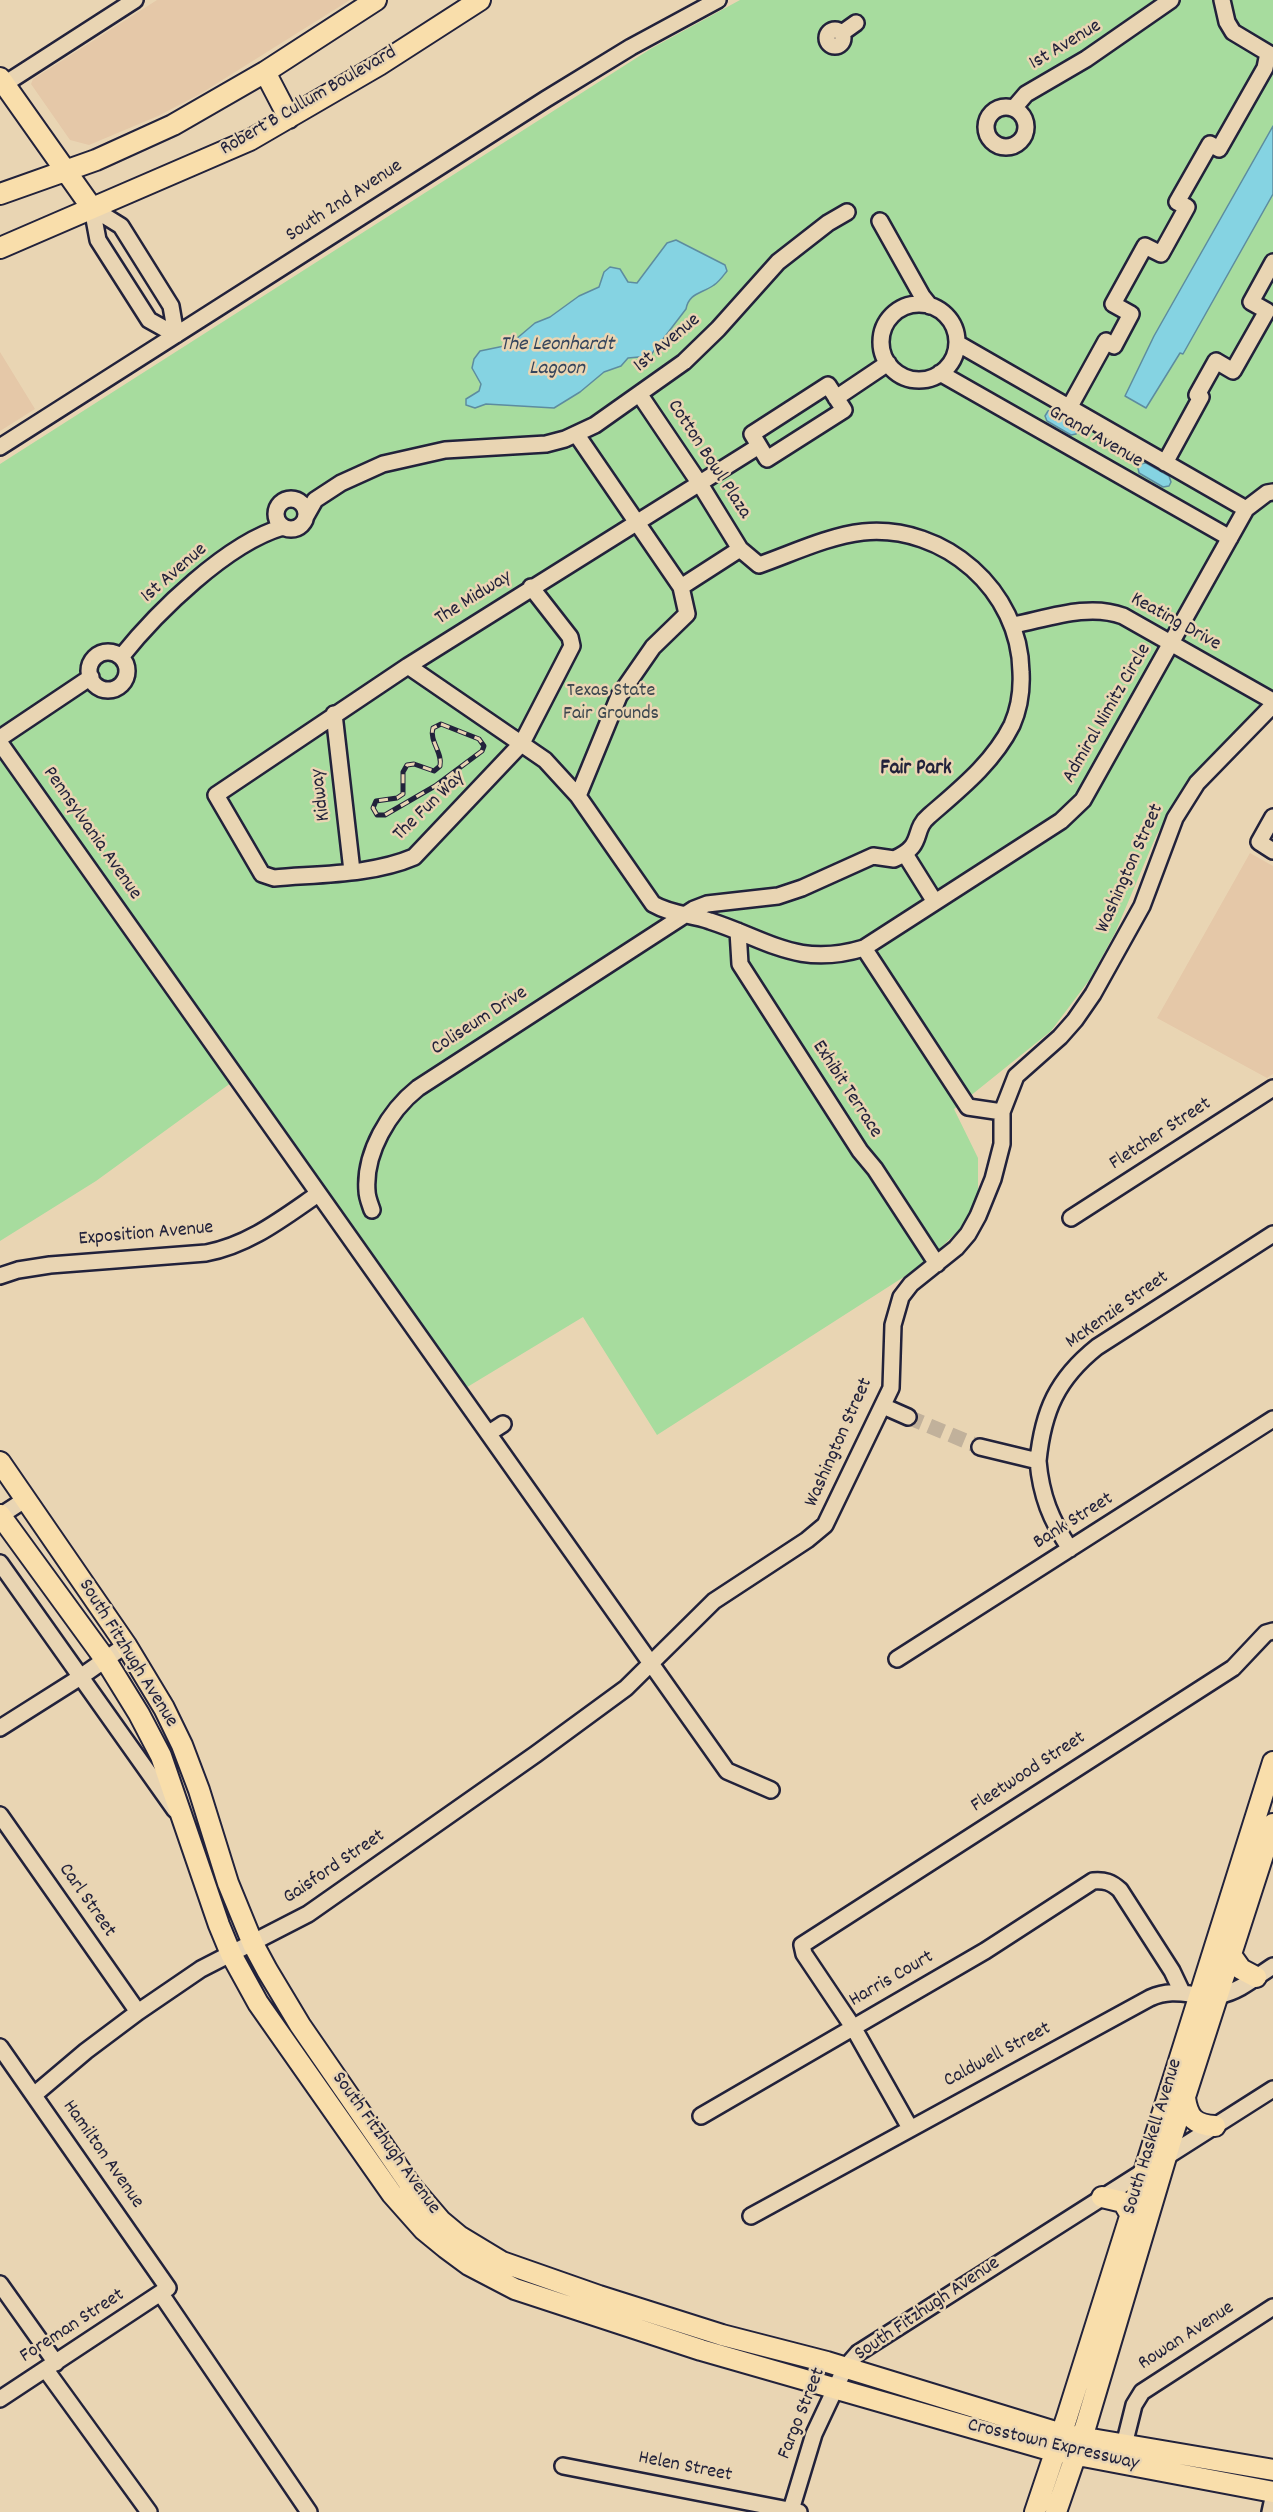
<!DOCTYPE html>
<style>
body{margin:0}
canvas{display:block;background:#e9d5b3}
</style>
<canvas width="1273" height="2512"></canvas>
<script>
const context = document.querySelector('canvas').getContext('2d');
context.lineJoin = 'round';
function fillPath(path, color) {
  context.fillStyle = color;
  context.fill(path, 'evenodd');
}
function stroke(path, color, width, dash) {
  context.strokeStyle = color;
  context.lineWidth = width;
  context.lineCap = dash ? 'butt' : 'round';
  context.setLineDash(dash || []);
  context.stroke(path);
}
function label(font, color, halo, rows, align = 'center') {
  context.font = font + ' Dekko,sans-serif';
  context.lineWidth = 5;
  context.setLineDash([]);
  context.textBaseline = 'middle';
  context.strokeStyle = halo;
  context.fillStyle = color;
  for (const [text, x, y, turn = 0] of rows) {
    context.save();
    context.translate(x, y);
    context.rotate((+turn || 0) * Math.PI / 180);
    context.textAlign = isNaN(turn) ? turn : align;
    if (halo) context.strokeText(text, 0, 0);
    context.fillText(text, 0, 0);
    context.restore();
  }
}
fillPath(new Path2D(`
 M157 0H350L200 94 158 116 89 145 70 140 31 84 33 79Z
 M0 352 35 409 0 431Z
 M1250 853 1273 866V1074L1267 1078 1157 1018Z`), '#e5c8a8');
fillPath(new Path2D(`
 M740 0H1273V696L1182 792 1156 836 1115 933 1090 979 1051 1031 954 1109 978 1158V1192L964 1225 924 1264 657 1435 583 1317 464 1389 235 1080 96 1181 0 1241V464L652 48Z`), '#a7dc9e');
const water = new Path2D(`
 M1273 126V194L1183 354 1180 353 1146 408 1125 396 1154 336Z
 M676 240 725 265 727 271C723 276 719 282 714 285 701 294 689 293 686 309L650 356 628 358 621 366 604 372 580 392 554 408 486 404 475 408 466 405V399L479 391 481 384 472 368 474 359 480 351 509 345 535 323 550 317 579 296 599 287 604 272 610 267 620 269 628 282 637 283 667 243Z
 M1054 410 1077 424 1079 429 1076 434 1071 435 1047 421 1045 416 1048 411Z
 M1146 463 1169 476 1171 482 1169 486 1163 487 1139 473 1138 468 1140 464Z`);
fillPath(water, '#85d3e2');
stroke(water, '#5d8c9f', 1.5);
stroke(new Path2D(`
 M908 1417 980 1447`), '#c1b19b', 15, [15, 8]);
const minor = new Path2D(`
 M1222 0 1227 22 1233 32 1273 56
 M827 38a8 8 0 1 1 16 0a8 8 0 1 1-16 0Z
 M842 33 856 23
 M0 87 135 0
 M986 127a20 20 0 1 1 40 0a20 20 0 1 1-40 0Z
 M1014 108 1026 94 1086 59 1171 0
 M92 208 98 240 149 320 176 335
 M92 208 121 226 171 306 176 335
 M880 221 922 296 930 306
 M881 342a38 38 0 1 1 76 0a38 38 0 1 1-76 0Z
 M957 343 1246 509
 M940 373 1230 538
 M828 385 844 410 767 459 752 434Z
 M640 395 700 484 740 549
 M836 398 888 363
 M1069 408 1106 341 1114 346 1131 314 1113 304 1145 246 1161 254 1187 207 1177 202 1210 144 1219 149 1265 68 1268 53
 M579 438 681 587
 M0 447 546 99 631 47 718 0
 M1165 463 1201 397 1197 395 1216 361 1233 371 1267 311 1251 302 1273 262
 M276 514a15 15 0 1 1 30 0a15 15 0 1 1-30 0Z
 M306 516 315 500 341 483 383 464 445 450 546 444 565 439 595 425 684 362 718 329 778 262 828 223 847 212
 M531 587 570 637 572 646 522 743 414 857C372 875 319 874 274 878L262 874 216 795 408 666 759 446
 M1014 625C1049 618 1089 603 1123 616L1273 701
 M89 671a19 19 0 1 1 38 0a19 19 0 1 1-38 0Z
 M121 657C157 612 227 543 283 527
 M408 666 545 760 578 796 653 904C672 915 690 914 710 921 769 940 798 968 864 948L968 1107 1002 1112
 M334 714 352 871
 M0 738 91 677
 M0 743 727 1771 771 1790
 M1273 817 1259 842 1273 851
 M905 854 935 902
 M738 931 740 964 860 1151 875 1169 937 1264
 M864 948 1061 821 1083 800 1246 509 1267 493 1273 492
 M372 1210C370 1204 367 1197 367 1191 364 1153 389 1111 418 1088L694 909 707 904 778 896 802 888 873 856 894 859C926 845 911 831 929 816 960 789 993 763 1012 725 1019 709 1022 691 1021 672 1020 591 945 524 863 532 828 536 793 553 759 565L740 549 681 587 687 614 653 647 619 696 578 796
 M1071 1218 1273 1088
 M0 1276 18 1270 50 1265 206 1253C249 1245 283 1218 318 1194
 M883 1406 908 1417
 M489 1433 503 1424
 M980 1447 1038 1461C1041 1496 1051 1520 1070 1549
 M1038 1461C1043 1411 1057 1379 1097 1347L1273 1234
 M0 1516 26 1499
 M0 1563 175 1810
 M897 1659 1273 1419
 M0 1728 79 1678 126 1645
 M0 1815 138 2012
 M0 2047 168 2288 0 2399
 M34 2095 86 2051 138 2012 201 1969 308 1914 536 1754 626 1688 714 1601 807 1540 825 1525 891 1388 893 1325 901 1297 911 1284 956 1248 968 1234 978 1216 993 1179 1002 1144V1112L1016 1076 1060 1037 1075 1020 1093 994 1142 906 1175 818 1197 783 1273 705
 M701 2116 985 1951 1093 1881C1105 1880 1111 1882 1120 1890L1172 1971 1182 1992
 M910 2128 853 2027 804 1954 802 1945 1233 1668 1266 1633 1273 1631
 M751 2216 1150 1998C1177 1986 1194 1999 1220 1995 1239 1992 1257 1976 1273 1966
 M0 2284 56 2363
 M161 2294 309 2512
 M46 2370 149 2512
 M1124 2445 1134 2405 1142 2392 1273 2307
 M563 2466 799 2512
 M791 2510 814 2434 845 2368 858 2353 1273 2089
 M1270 2512 1273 2498`);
const major = new Path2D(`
 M265 72 289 118
 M0 78 92 208
 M0 194 96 160 173 125 265 72 376 0
 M0 248 250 140 379 65 480 0
 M0 1462 126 1645 164 1708 182 1745 199 1790 228 1883 253 1944 267 1970 300 2025 411 2186 441 2221 459 2236 502 2262 599 2296 722 2335 827 2362 1062 2434 1273 2470
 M0 1515 105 1659 139 1714 161 1756 219 1925 231 1954 258 2003 392 2194 424 2230 446 2248 469 2265 515 2289 701 2350 1046 2449 1273 2492
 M1231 1955 1241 1969 1256 1977
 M1185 2098C1188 2118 1195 2125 1215 2126
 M1102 2197 1123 2202 1130 2214
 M1035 2512 1067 2417 1273 1762
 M1056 2512 1086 2425 1171 2140 1273 1824`);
stroke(minor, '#22223b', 20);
stroke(major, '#22223b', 24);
stroke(minor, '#e9d5b3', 15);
stroke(major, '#f9deab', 20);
const rail = new Path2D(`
 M441 724 479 739 484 746 482 751 435 786 385 815H377L373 808 376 801 397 798 403 794V772L407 765 414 764 434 771 440 766C443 753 429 741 433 728Z`);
stroke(rail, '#22223b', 5);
stroke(rail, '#e9d5b3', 3, [9]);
label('20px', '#22223b', '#e9d5b3', [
 ["1st Avenue",1066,46,-31],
 ["Robert B Cullum Boulevard",309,102,-30],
 ["South 2nd Avenue",345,202,-33],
 ["1st Avenue",668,344,-40],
 ["Grand Avenue",1095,438,30],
 ["Cotton Bowl Plaza",708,460,57],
 ["1st Avenue",175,574,-41],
 ["The Midway",474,599,-32],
 ["Keating Drive",1175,623,29],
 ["Admiral Nimitz Circle",1108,714,-60],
 ["Kidway",322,795,-97],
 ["The Fun Way",430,807,-44],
 ["Pennsylvania Avenue",91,834,55],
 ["Washington Street",1131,869,-66],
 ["Coliseum Drive",480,1022,-33],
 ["Exhibit Terrace",846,1090,57],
 ["Fletcher Street",1161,1135,-33],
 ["Exposition Avenue",146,1235,-5],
 ["McKenzie Street",1118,1311,-35],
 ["Washington Street",840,1443,-66],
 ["Bank Street",1074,1522,-32],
 ["South Fitzhugh Avenue",127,1654,58],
 ["Fleetwood Street",1029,1773,-33],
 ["Gaisford Street",335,1868,-34],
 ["Carl Street",86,1901,55],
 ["Harris Court",892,1980,-30],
 ["Caldwell Street",998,2056,-28],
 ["South Haskell Avenue",1154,2137,-73],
 ["South Fitzhugh Avenue",385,2144,54],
 ["Hamilton Avenue",102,2155,55],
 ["South Fitzhugh Avenue",928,2310,-34],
 ["Foreman Street",73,2327,-33],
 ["Rowan Avenue",1187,2337,-33],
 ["Fargo Street",803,2414,-68],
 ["Crosstown Expressway",1053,2446,13],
 ["Helen Street",685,2468,11]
]);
label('20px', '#3d474f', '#e9d5b3', [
 ["Texas State",611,692],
 ["Fair Grounds",611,715]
]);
label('italic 21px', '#36455c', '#e9d5b3', [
 ["The Leonhardt",557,346],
 ["Lagoon",557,370]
]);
label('bold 21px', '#22223b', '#e9d5b3', [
 ["Fair Park",916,770]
]);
</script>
